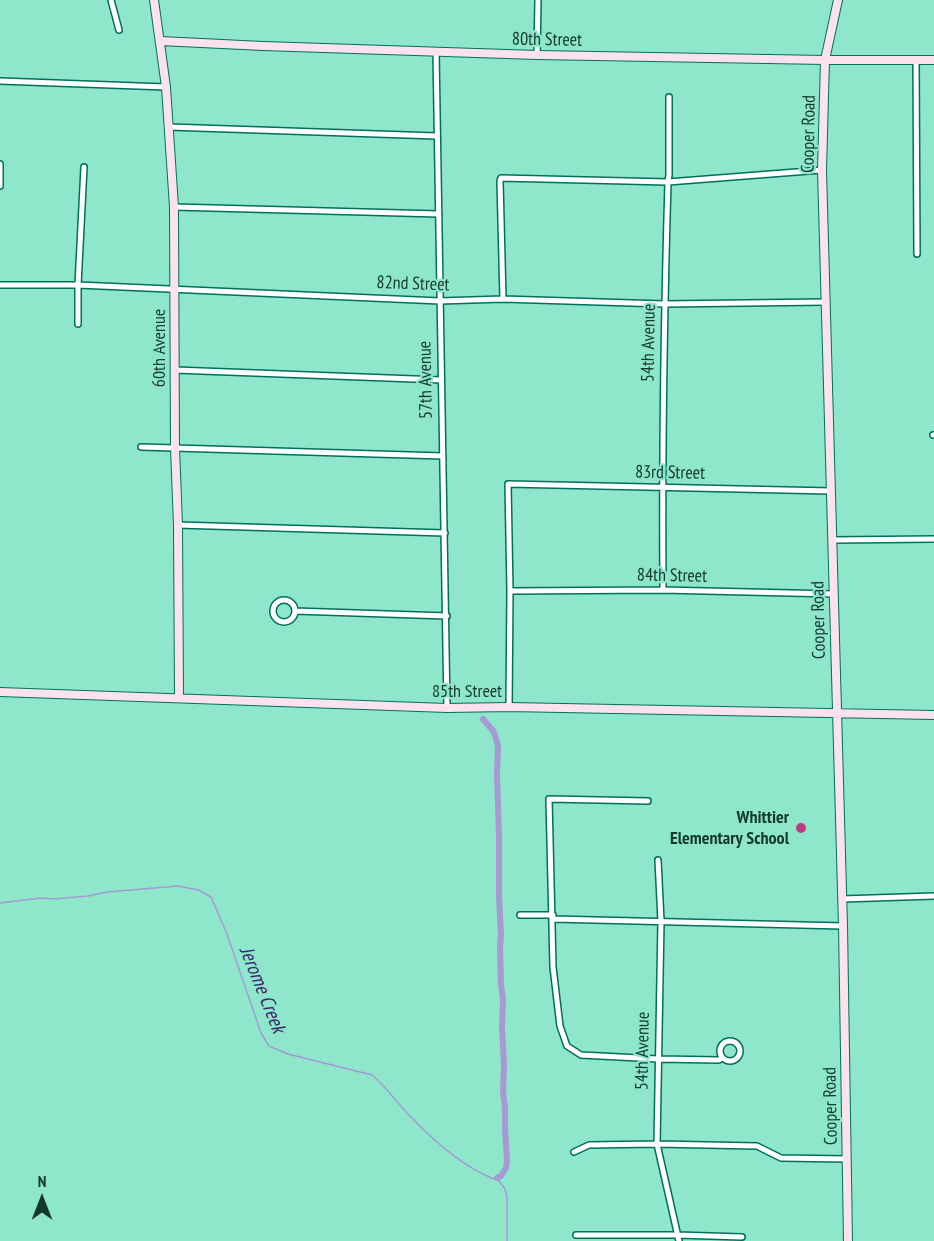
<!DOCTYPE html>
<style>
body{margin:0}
#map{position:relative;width:934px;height:1241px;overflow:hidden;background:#8ee6cb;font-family:"PT Sans Narrow",sans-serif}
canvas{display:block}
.north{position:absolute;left:12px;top:1169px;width:60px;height:60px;-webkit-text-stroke:4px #8ee6cb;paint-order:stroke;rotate:0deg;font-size:16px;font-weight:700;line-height:24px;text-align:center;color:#13392e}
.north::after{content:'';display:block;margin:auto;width:21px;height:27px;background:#13392e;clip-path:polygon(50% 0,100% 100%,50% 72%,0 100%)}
</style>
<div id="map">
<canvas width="934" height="1241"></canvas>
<div class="north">N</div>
</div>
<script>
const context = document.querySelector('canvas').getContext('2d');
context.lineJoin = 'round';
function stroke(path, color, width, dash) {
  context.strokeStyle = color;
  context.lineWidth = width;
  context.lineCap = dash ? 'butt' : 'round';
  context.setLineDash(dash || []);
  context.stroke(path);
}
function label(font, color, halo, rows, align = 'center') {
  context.font = font + ' "PT Sans Narrow",sans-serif';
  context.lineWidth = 4.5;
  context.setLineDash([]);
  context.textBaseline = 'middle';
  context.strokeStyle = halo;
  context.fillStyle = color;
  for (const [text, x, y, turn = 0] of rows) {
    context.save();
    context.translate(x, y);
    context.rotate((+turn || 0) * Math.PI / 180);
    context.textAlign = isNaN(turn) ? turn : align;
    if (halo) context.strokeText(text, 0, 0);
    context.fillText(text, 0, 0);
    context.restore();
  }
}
stroke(new Path2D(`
 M0 903 41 898 54 899 88 896 107 892 178 886 199 890 211 897 227 934 261 1033 269 1046 288 1054 372 1075C388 1088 398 1105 413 1119 436 1143 464 1167 494 1179L497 1178 505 1189 507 1197V1241`), '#a59ad5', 1.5);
stroke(new Path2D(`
 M483 719 494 732 498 746 497 774 499 839V896L501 935 500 948 501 984 503 1000 502 1027 504 1065 503 1091 505 1108V1128L507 1160 506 1168 501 1176 497 1178`), '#a59ad5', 6);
const street = new Path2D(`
 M111 0 119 30
 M436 52 447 708
 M537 55 538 0
 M916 59 917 254
 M0 81 166 87
 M169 127 437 136
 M0 186V164
 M174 207 439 214
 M0 285H78L440 301 503 299 664 304 825 302
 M503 299 500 181 501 178 668 182 822 170
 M78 324V285L84 167
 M175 370 441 380
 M933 435H934
 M141 447 443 456
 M178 525 445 533
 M832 540 934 539
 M663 590C662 454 664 318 668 182L669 175V97
 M510 591 663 590 833 594
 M273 611a11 11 0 1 1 22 0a11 11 0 1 1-22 0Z
 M295 611 447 616
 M509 707 510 591 508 484 831 491
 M648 801 549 799 553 967 560 1026 567 1046 581 1055 658 1059 719 1060 722 1058
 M658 860 661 921 657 1144 679 1241
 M842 899 934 896
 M520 915H553
 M553 919 843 926
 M720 1051a10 10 0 1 1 20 0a10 10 0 1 1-20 0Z
 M574 1152 589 1145 657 1144 757 1146 781 1158 847 1159
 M576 1235H678L742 1237`);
const secondary = new Path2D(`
 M154 0 166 87 174 207 175 448 178 525 179 698
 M838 0 825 60 822 170 843 926 848 1241
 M160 41 263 46 537 55 825 60H934
 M0 692 447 708 509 707 934 715`);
stroke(street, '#007059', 8);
stroke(secondary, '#007059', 10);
stroke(street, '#fff', 5);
stroke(secondary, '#fce2ed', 8);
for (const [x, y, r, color] of [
 [801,828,6,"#be3a7f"]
]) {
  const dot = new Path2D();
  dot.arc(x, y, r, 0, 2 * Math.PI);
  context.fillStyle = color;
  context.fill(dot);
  stroke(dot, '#8ee6cb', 2);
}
label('18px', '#13392e', '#8ee6cb', [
 ["80th Street",547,40,1],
 ["Cooper Road",809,134,-89],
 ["82nd Street",413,284,2],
 ["54th Avenue",649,343,-89],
 ["60th Avenue",160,348,-90],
 ["57th Avenue",426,380,-91],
 ["83rd Street",670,473,1],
 ["84th Street",672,576,1],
 ["Cooper Road",819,620,-91],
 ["85th Street",467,692],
 ["54th Avenue",643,1051,-89],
 ["Cooper Road",831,1106,-91]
]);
label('bold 18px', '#13392e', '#8ee6cb', [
 ["Whittier",789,818],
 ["Elementary School",789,839]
], 'right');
label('italic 20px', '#3d296f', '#8ee6cb', [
 ["Jerome Creek",262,990,68]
]);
</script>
